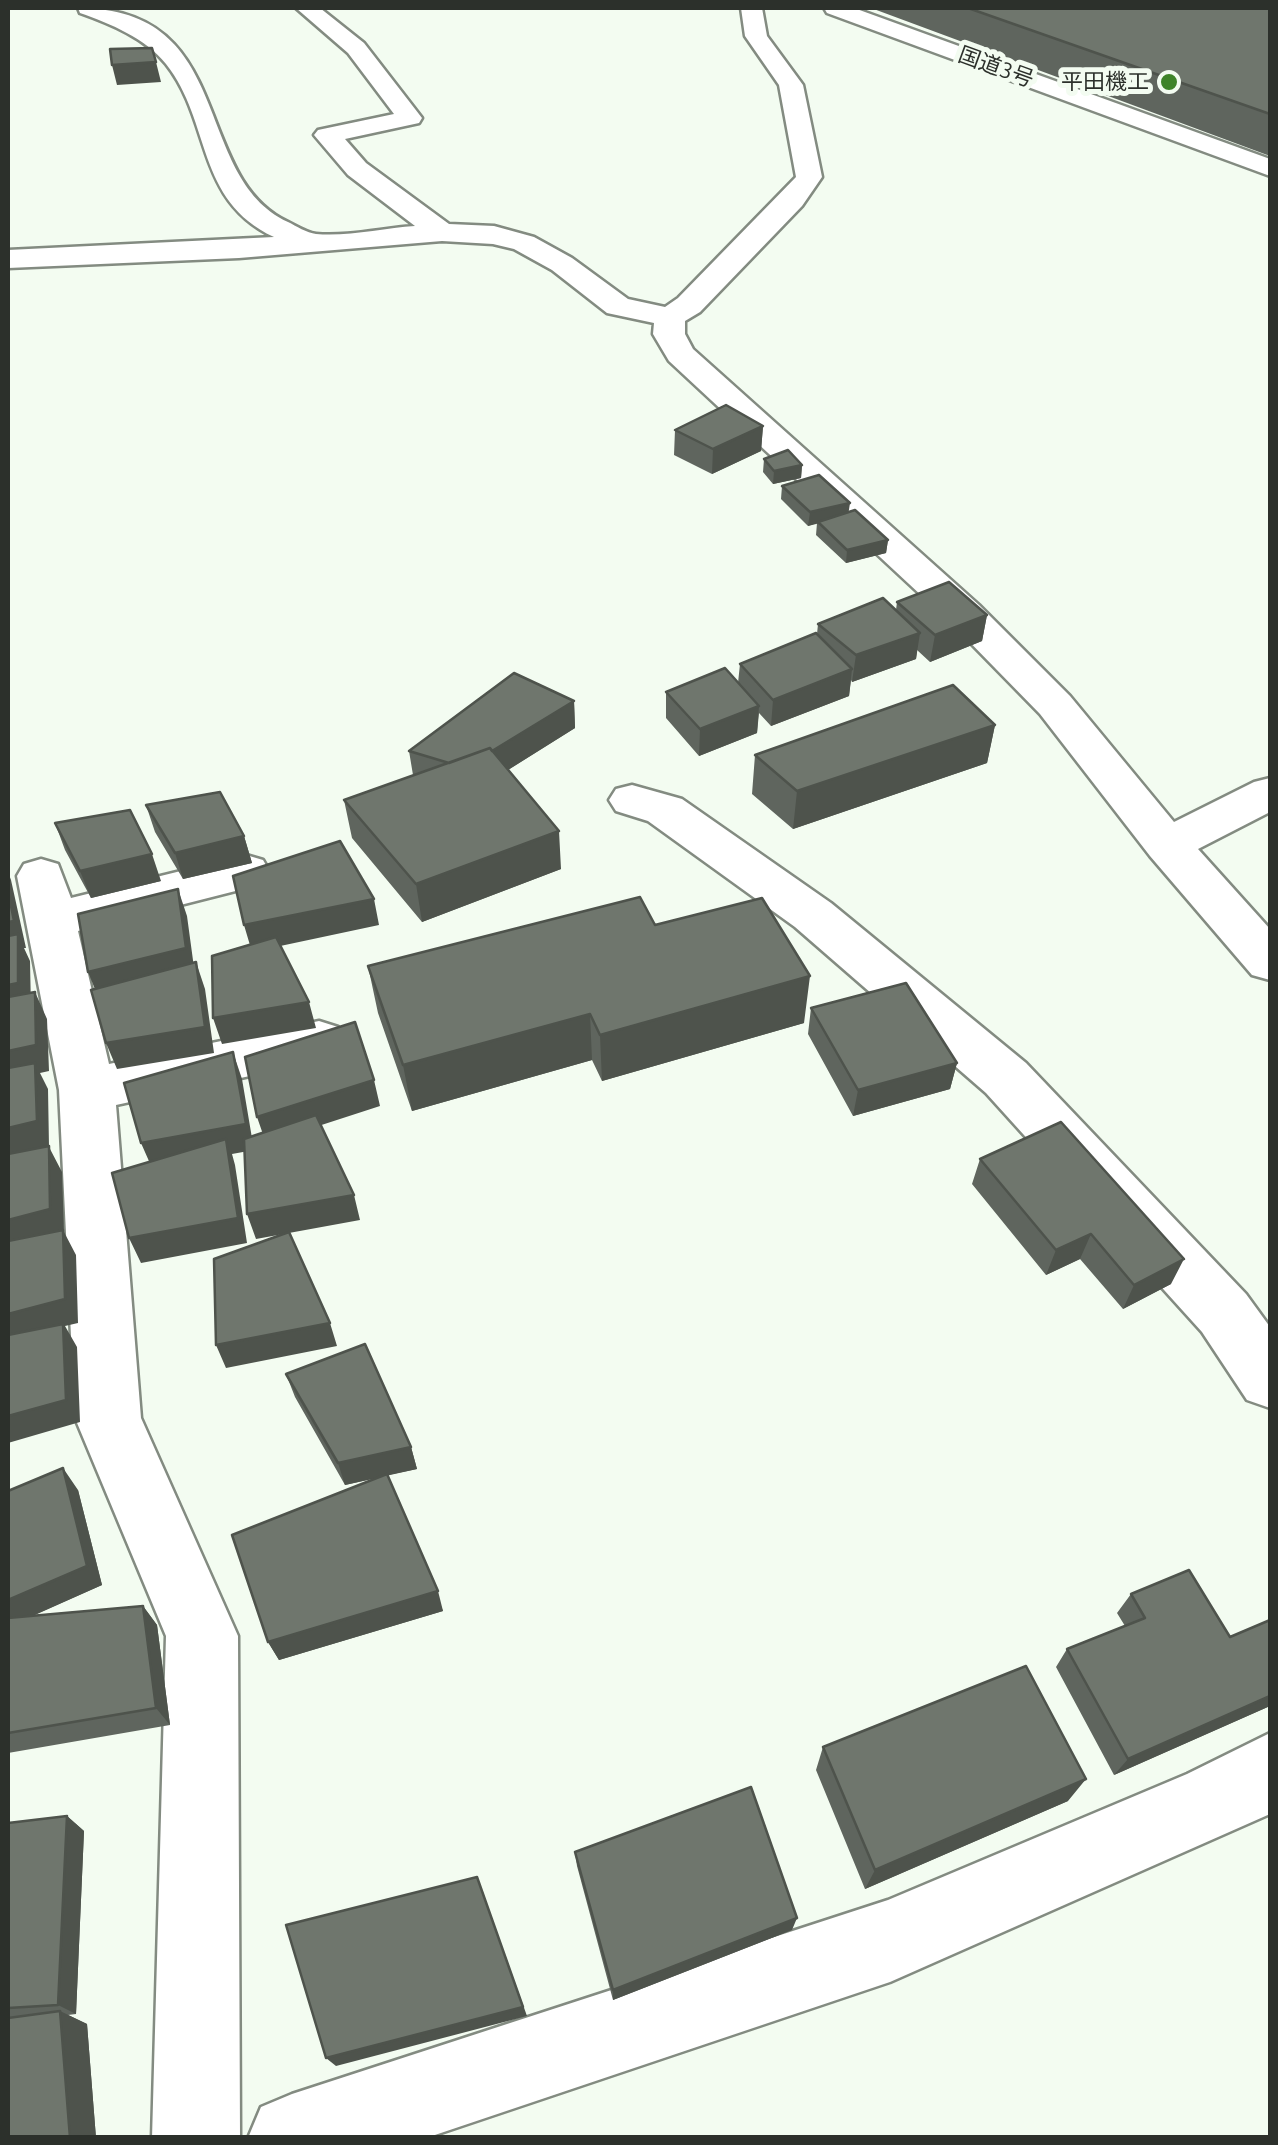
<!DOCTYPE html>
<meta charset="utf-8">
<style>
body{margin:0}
#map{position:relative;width:1278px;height:2145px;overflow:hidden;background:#f3fcf1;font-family:Ubuntu,sans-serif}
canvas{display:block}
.frame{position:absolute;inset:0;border:10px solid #2c302b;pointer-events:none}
</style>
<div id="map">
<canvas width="1278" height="2145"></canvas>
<div class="frame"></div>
</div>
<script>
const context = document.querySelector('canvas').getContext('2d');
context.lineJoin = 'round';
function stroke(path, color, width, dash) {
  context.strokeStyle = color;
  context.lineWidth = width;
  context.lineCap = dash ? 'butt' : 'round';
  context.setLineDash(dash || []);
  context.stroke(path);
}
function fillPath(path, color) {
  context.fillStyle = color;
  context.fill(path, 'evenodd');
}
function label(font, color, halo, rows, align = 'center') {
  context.font = font + ' Ubuntu,"Noto Sans JP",sans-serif';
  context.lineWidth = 10;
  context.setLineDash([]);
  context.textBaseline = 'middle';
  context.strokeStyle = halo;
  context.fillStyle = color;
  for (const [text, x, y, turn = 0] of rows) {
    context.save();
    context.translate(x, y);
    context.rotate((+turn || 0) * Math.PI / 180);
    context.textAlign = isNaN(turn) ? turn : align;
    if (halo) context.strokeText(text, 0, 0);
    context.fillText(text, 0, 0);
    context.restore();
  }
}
const minor = new Path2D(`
 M78 8C238 8 190 176 288 222 296 226 307 233 316 234 347 237 384 228 415 226L348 175 314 135 318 130 394 114 348 53 296 8H320L364 43 422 118 419 123 345 139 366 163 449 224 494 226 534 237 572 258 628 299 665 307 678 298 796 177 779 85 745 36 741 8H762L767 36 803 85 822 177 802 206 700 312 685 321V334L693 349 979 605 1070 696 1174 822 1254 782 1270 778V812L1198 849 1270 929V980L1252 975 1150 856 1040 714 951 623 669 361 653 334 654 323 607 313 552 270 514 249 493 244 442 241 239 258 8 268V250L274 237C195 200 212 122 166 64 145 38 111 24 80 13Z
 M632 785 682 799 831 903 1026 1063 1246 1294 1270 1327V1408L1247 1400 1202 1332 986 1093 795 927 648 821 616 811 609 800 616 789Z
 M246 855 263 860 270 872 263 884 78 931 109 1064 319 1021 338 1027 346 1041 338 1055 319 1061 116 1105 141 1418 238 1636 240 2138H152L166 1636 75 1418 59 1090 17 876 24 864 41 859 58 864 71 898Z
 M1270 1733V1814L890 1982 426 2138H248L261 2107 292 2094 888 1900 1187 1774Z`);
const highway = new Path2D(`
 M824 8H854L1270 159V176L827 13Z`);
stroke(minor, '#838b81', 5);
stroke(highway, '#838b81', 5);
fillPath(minor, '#fff');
fillPath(highway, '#fff');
fillPath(new Path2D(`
 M871 8H1270V156Z
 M763 426 761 451 712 474 674 455 675 430Z
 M764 459 802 465 801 478 773 484 763 472Z
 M782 486 848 512 888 540 886 553 846 563 816 535 817 523 808 526 781 499Z
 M897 602 987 615 982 641 930 662 917 650 916 659 852 682 851 680 849 696 771 726 759 713 757 733 699 756 666 718V692L738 683 740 664 817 634 818 624 896 610Z
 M574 701 575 728 508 770 561 869 422 922 352 838 344 800 413 775 409 751Z
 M995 725 987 763 793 829 752 794 755 755Z
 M146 805 244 836 252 863 183 879 155 832Z
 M55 823 161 881 91 898 65 850Z
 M655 925 804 1023 602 1081 592 1060 412 1111 378 1013 368 966Z
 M811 1008 957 1063 950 1089 853 1116 808 1034Z
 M980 1159 1171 1284 1123 1309 1080 1259 1046 1275 972 1184Z
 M286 1374 411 1447 417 1469 388 1475 443 1611 279 1660 268 1642 376 1478 345 1485 295 1397Z
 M78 1490 102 1585 34 1615 143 1606 157 1625 170 1725 8 1753V1491Z
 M1131 1594 1230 1637 1270 1620V1706L1114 1775 1056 1667 1067 1649 1125 1626 1117 1613Z
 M823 1747 1068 1801 865 1889 816 1770Z
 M67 1816 84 1831 76 2014 68 2015 87 2024 96 2138H8V1823Z
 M575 1852 792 1930 613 2000 577 1866Z`), '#5f655e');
fillPath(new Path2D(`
 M156 62 161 82 117 85 112 65Z
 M763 426 761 451 712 474 713 449Z
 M802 465 801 478 773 484 774 471Z
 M850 503 848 516 808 526 810 512Z
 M888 540 886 553 846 563 847 550Z
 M987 615 982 641 930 662 935 635Z
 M920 633 916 659 852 682 856 655Z
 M852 669 849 696 771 726 773 700Z
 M574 701 575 728 468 795 464 768Z
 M759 706 757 733 699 756 700 729Z
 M995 725 987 763 793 829 797 791Z
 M559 831 561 869 422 922 416 884Z
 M244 836 252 863 183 879 175 853Z
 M152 854 161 881 91 898 80 871Z
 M8 872 11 880 26 948H24L30 961 31 1010 8 1015Z
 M178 889 187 916 195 975 99 999 88 972Z
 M374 899 379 925 252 952 244 925Z
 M196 962 205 989 214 1053 117 1069 106 1043Z
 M810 976 804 1023 602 1081 600 1035Z
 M35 992 47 1019 49 1071 40 1073 48 1089 49 1147 62 1172 64 1232 76 1255 78 1323 65 1326 77 1347 80 1422 8 1443V1051Z
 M309 1002 316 1028 222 1044 213 1018Z
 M590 1014 592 1060 412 1111 403 1065Z
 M233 1052 242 1079 254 1150 232 1154 235 1165 247 1243 141 1263 129 1238 152 1168 141 1143Z
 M957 1063 950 1089 853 1116 858 1090Z
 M374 1080 380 1106 266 1143 257 1117Z
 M354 1195 360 1220 256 1239 247 1214Z
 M1091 1234 1080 1259 1046 1275 1056 1250Z
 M1184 1259 1171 1284 1123 1309 1134 1285Z
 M330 1323 337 1346 226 1368 216 1345Z
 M411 1447 417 1469 345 1485 338 1463Z
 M63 1468 78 1490 102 1585 8 1627V1600Z
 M438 1591 443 1611 279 1660 268 1642Z
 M143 1606 157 1625 170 1725 156 1708Z
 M1270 1696V1706L1114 1775 1128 1759Z
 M1086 1779 1068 1801 865 1889 875 1870Z
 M67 1816 84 1831 76 2014 58 2005Z
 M477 1877 527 2016 336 2066 326 2058Z
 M797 1918 792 1930 613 2000V1990Z
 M60 2011 87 2024 96 2138H70Z`), '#4e534c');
const building = new Path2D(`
 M968 8H1270V114Z
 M152 48 156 62 112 65 110 49Z
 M726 405 763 426 713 449 675 430Z
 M788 450 802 465 774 471 764 459Z
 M819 475 850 503 810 512 782 486Z
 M855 510 888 540 847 550 818 522Z
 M949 582 987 615 935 635 897 602Z
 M883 598 920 633 856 655 818 624Z
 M816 633 852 669 773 700 740 664Z
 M725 668 759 706 700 729 666 692Z
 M514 673 574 701 492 751 490 748 449 763 409 751Z
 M953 685 995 725 797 791 755 755Z
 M490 748 559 831 416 884 344 800Z
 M220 792 244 836 175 853 146 805Z
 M130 810 152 854 80 871 55 823Z
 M340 841 374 899 244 925 233 876Z
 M178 889 186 948 88 972 78 914Z
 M8 891 14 921 8 922Z
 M640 897 655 925 762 898 810 976 600 1035 590 1014 403 1065 368 966Z
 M18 934V983L8 985V936Z
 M276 937 309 1002 213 1018 212 956Z
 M196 962 205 1027 106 1043 91 990Z
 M906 983 957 1063 858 1090 811 1008Z
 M35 992 36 1045 8 1051V997Z
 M355 1022 374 1080 257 1117 245 1057Z
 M233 1052 246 1124 141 1143 124 1083Z
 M35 1063 37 1121 8 1128V1068Z
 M316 1115 354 1195 247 1214 244 1139Z
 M1061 1122 1184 1259 1134 1285 1091 1234 1056 1250 980 1159Z
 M226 1139 238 1218 129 1238 112 1173Z
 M49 1146 50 1209 8 1220V1154Z
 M63 1230 65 1299 8 1314V1241Z
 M289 1232 330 1323 216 1345 214 1259Z
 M63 1324 66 1400 8 1416V1335Z
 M365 1344 411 1447 338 1463 286 1374Z
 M63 1468 87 1566 8 1600V1491Z
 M387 1474 438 1591 268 1642 232 1535Z
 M1189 1570 1230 1637 1270 1620V1696L1128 1759 1067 1649 1145 1618 1131 1594Z
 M143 1606 156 1708 8 1733V1618Z
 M1026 1666 1086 1779 875 1870 823 1747Z
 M751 1787 797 1918 613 1990 575 1852Z
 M67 1816 58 2005 8 2008V1823Z
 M477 1877 523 2007 326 2058 286 1925Z
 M60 2011 70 2138H8V2018Z`);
fillPath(building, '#6f766d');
stroke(building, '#4e534c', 2.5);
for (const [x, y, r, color] of [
 [1169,82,10,"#3e8429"]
]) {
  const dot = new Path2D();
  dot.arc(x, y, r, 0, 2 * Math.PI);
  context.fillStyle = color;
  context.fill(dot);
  stroke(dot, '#f3fcf1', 4);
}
label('22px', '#2c302b', '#f3fcf1', [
 ["国道3号",996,67,20]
]);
label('22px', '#2c302b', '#f3fcf1', [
 ["平田機工",1149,82]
], 'right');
</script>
